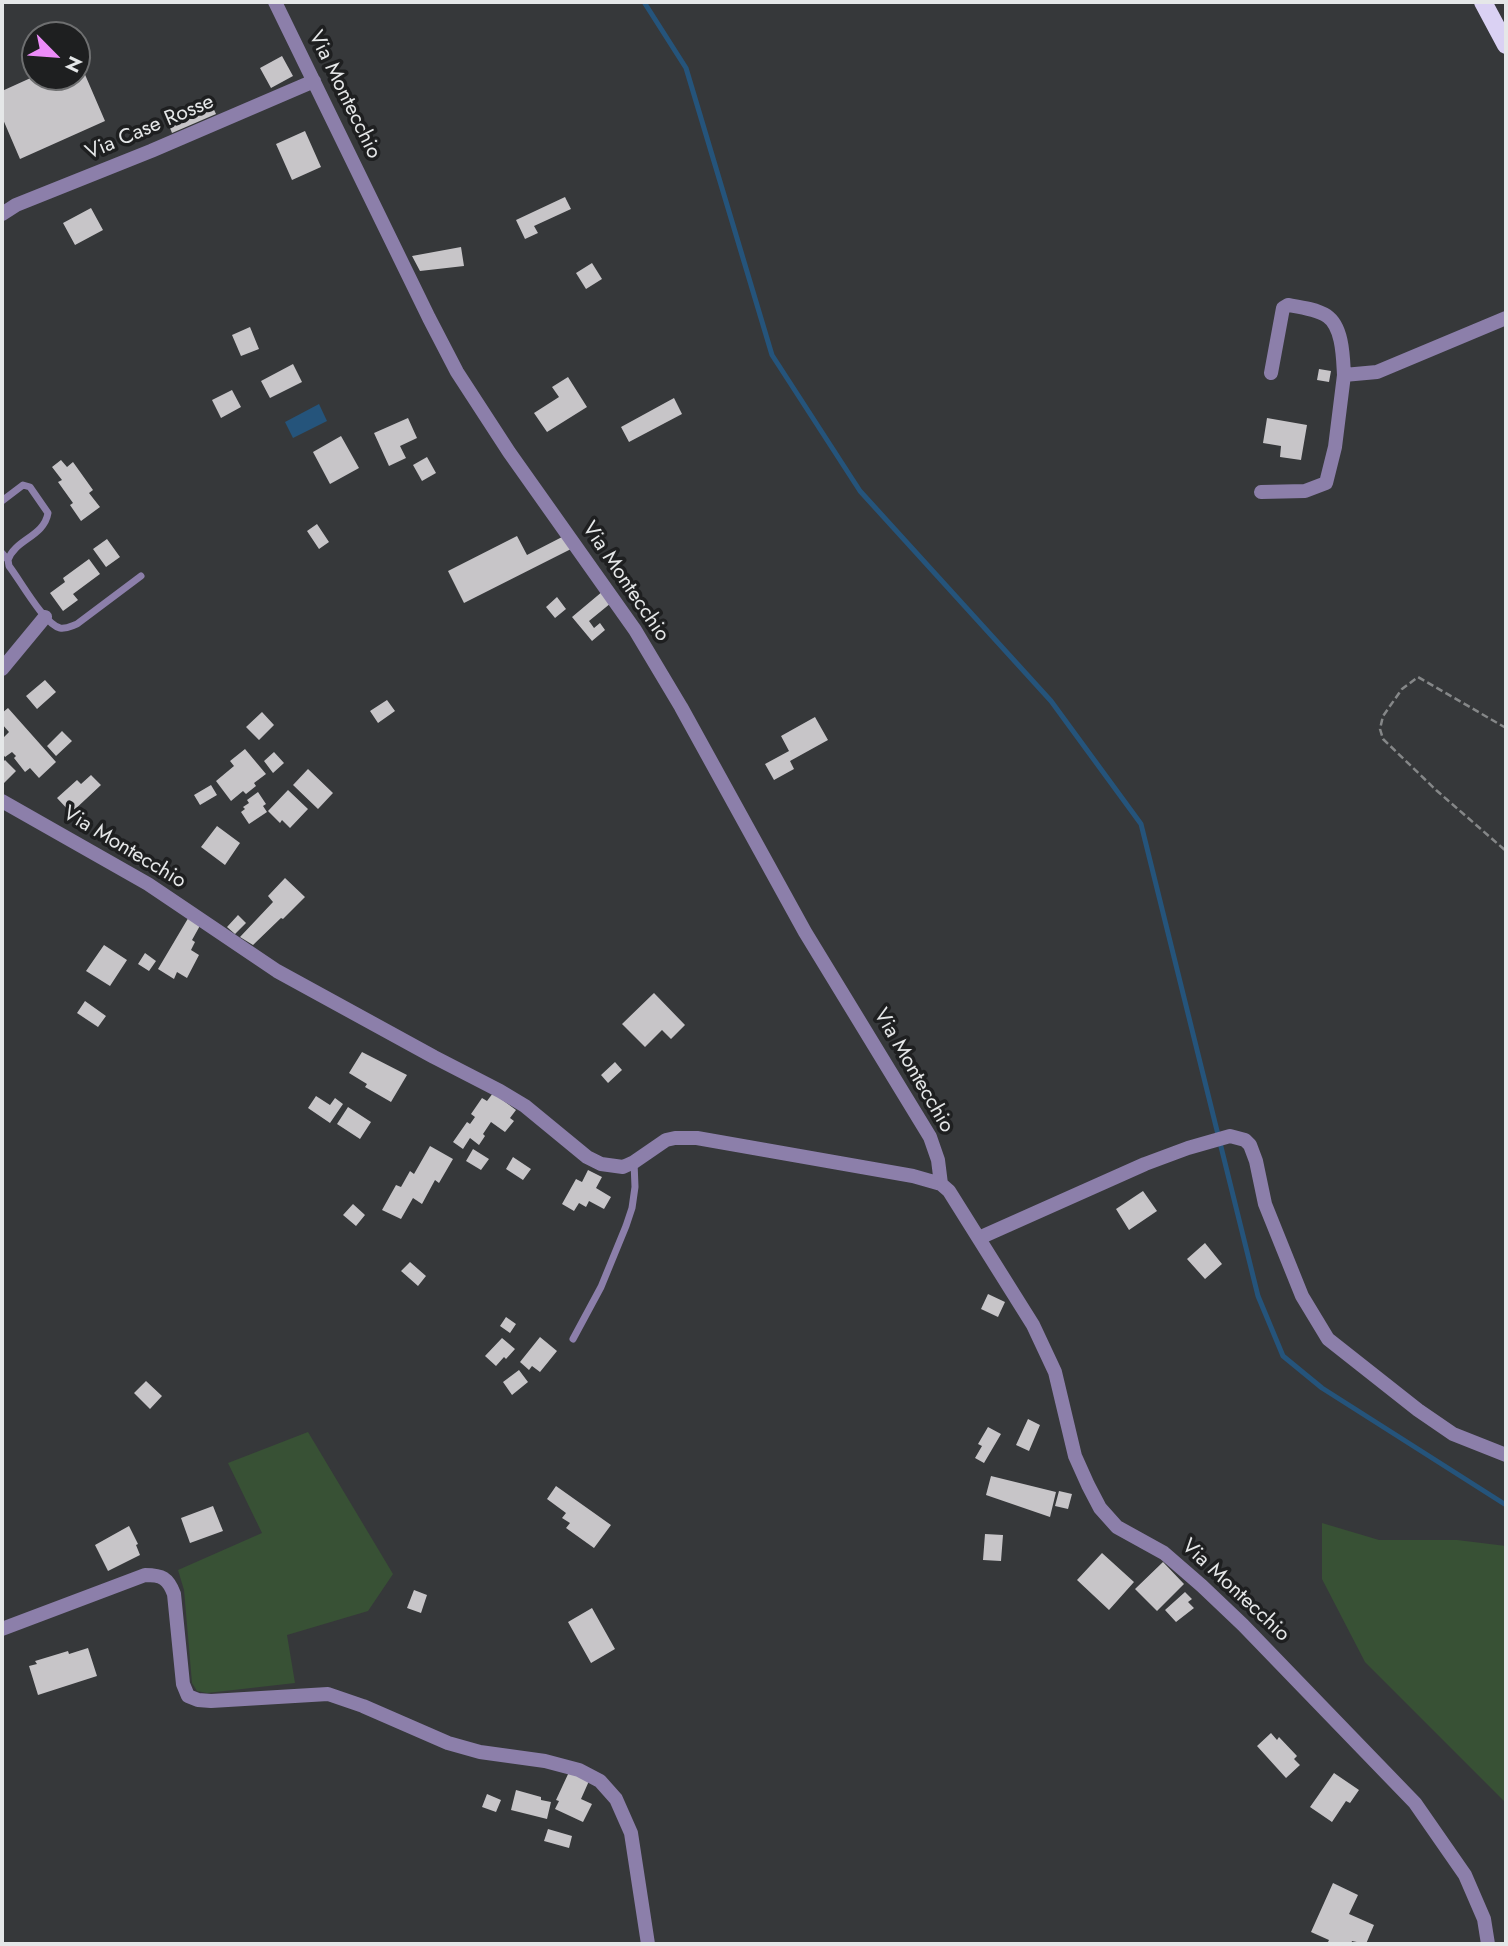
<!DOCTYPE html>
<style>
body{margin:0}
#map{position:relative;width:1508px;height:1946px;overflow:hidden;background:#36383a;font-family:Jost,sans-serif}
canvas{display:block}
.frame{position:absolute;inset:0;border:4px solid #e5e7e8;pointer-events:none}
.north{position:absolute;left:21px;top:21px;width:70px;height:70px;box-sizing:border-box;background:#1e1f20;border:2px solid #6e6f70;border-radius:50%;rotate:115deg;font-size:19px;font-weight:700;line-height:28px;text-align:center;color:#e5e7e8}
.north::after{content:'';display:block;margin:auto;width:24px;height:32px;background:#ed8cf9;clip-path:polygon(50% 0,100% 100%,50% 72%,0 100%)}
</style>
<div id="map">
<canvas width="1508" height="1946"></canvas>
<div class="frame"></div>
<div class="north">N</div>
</div>
<script>
const context = document.querySelector('canvas').getContext('2d');
context.lineJoin = 'round';
function fillPath(path, color) {
  context.fillStyle = color;
  context.fill(path, 'evenodd');
}
function stroke(path, color, width, dash) {
  context.strokeStyle = color;
  context.lineWidth = width;
  context.lineCap = dash ? 'butt' : 'round';
  context.setLineDash(dash || []);
  context.stroke(path);
}
function label(font, color, halo, rows, align = 'center') {
  context.font = font + ' Jost,sans-serif';
  context.lineWidth = 7;
  context.setLineDash([]);
  context.textBaseline = 'middle';
  context.strokeStyle = halo;
  context.fillStyle = color;
  for (const [text, x, y, turn = 0] of rows) {
    context.save();
    context.translate(x, y);
    context.rotate((+turn || 0) * Math.PI / 180);
    context.textAlign = isNaN(turn) ? turn : align;
    if (halo) context.strokeText(text, 0, 0);
    context.fillText(text, 0, 0);
    context.restore();
  }
}
fillPath(new Path2D(`
 M308 1432 393 1574 368 1611 287 1635 295 1683 207 1693 197 1691 192 1683 184 1590 178 1570 262 1533 228 1463Z
 M1322 1523 1379 1540H1457L1506 1546V1803L1365 1662 1322 1579Z`), '#385135');
fillPath(new Path2D(`
 M319 404 327 421 293 438 285 422Z`), '#25547b');
stroke(new Path2D(`
 M644 2 686 68 772 355 860 491 1051 701 1141 824 1258 1296 1283 1356 1322 1388 1506 1505`), '#25547b', 5);
fillPath(new Path2D(`
 M77 56 105 121 20 159 2 117V91L35 76 77 77Z
 M282 56 293 76 271 88 260 68Z
 M209 99 216 114 172 133 166 118Z
 M305 131 321 167 292 180 276 144Z
 M565 197 571 209 534 226 538 233 525 239 516 220Z
 M91 208 103 230 75 245 63 223Z
 M461 247 464 266 420 271 412 256Z
 M592 263 602 279 586 289 576 273Z
 M250 327 259 349 241 356 232 335Z
 M293 364 302 382 270 398 261 381Z
 M1319 369 1331 371 1329 382 1317 380Z
 M568 377 587 407 547 432 534 413 559 397 552 387Z
 M232 390 241 407 221 418 212 400Z
 M674 398 682 414 629 442 621 427Z
 M408 418 417 438 400 446 406 458 389 466 374 433Z
 M1267 418 1307 425 1301 460 1280 457 1281 446 1263 443Z
 M341 436 359 468 330 484 313 452Z
 M427 457 436 473 422 481 413 465Z
 M61 460 67 467 73 462 93 490 89 493 100 507 81 521 70 505 73 503 58 482 62 480 52 467Z
 M317 524 329 542 319 549 307 531Z
 M517 536 527 555 564 536 573 548 464 603 448 571Z
 M107 539 120 557 106 567 93 549Z
 M89 559 100 574 73 594 78 600 63 611 50 593 65 582 63 578Z
 M603 591 611 603 589 621 594 628 600 623 605 630 592 641 572 617Z
 M557 597 566 609 555 618 546 607Z
 M45 680 56 692 37 709 26 696Z
 M387 700 395 711 378 723 370 711Z
 M8 708 56 762 39 778 30 768 25 772 14 758 16 756 12 752 5 757 2 753V739L9 732 2 724V713Z
 M262 712 274 725 259 740 246 727Z
 M815 717 828 740 790 761 794 769 774 780 765 764 789 751 781 736Z
 M62 731 72 741 56 756 47 746Z
 M245 749 266 774 254 783 256 786 246 794 243 791 231 801 216 781 234 766 230 761Z
 M274 752 284 763 273 773 264 761Z
 M5 760 16 771 2 785V763Z
 M308 769 333 793 318 809 293 785Z
 M91 775 101 785 71 813 57 798 77 780 81 784Z
 M211 785 217 795 200 805 194 795Z
 M288 790 308 809 290 828 282 820 280 823 268 811Z
 M258 792 266 804 263 806 267 812 249 824 241 812 245 809 243 807 249 803 247 800Z
 M217 826 240 843 225 865 201 847Z
 M285 878 305 897 283 919 281 918 253 945 240 937 273 902 268 896Z
 M190 915 202 922 192 940 195 942 191 950 199 955 187 978 177 972 174 979 158 969Z
 M238 915 246 923 235 934 227 927Z
 M104 945 127 960 110 986 86 971Z
 M145 953 156 961 149 971 138 964Z
 M654 993 685 1025 671 1039 662 1030 645 1047 622 1024Z
 M85 1001 106 1016 98 1027 77 1013Z
 M362 1052 407 1075 391 1102 365 1087 367 1084 349 1073Z
 M615 1062 622 1070 608 1083 601 1075Z
 M493 1093 516 1110 510 1118 514 1121 505 1132 491 1122 483 1134 485 1136 479 1145 470 1138 463 1149 453 1142 467 1122 470 1124 475 1117 471 1114 482 1098 487 1101Z
 M316 1096 330 1105 335 1098 343 1104 330 1123 308 1108Z
 M348 1107 371 1122 360 1139 337 1124Z
 M430 1146 453 1159 439 1183 435 1180 422 1204 413 1198 401 1219 382 1210 396 1185 401 1187 410 1171 414 1174Z
 M473 1149 489 1159 481 1170 466 1161Z
 M513 1157 531 1169 523 1180 506 1169Z
 M588 1170 602 1177 596 1188 611 1197 604 1209 589 1201 586 1207 579 1203 574 1211 562 1204 576 1179 582 1182Z
 M1143 1191 1157 1211 1129 1230 1116 1209Z
 M353 1204 365 1215 356 1226 343 1215Z
 M1205 1243 1222 1264 1205 1279 1187 1259Z
 M410 1262 426 1276 418 1286 401 1271Z
 M988 1294 1005 1302 998 1317 981 1309Z
 M506 1317 516 1324 510 1333 500 1326Z
 M540 1337 557 1351 540 1372 532 1366 529 1370 520 1362Z
 M502 1338 515 1349 506 1359 504 1357 496 1366 485 1356Z
 M519 1370 528 1382 512 1395 503 1382Z
 M146 1381 162 1396 150 1409 134 1393Z
 M1028 1419 1040 1425 1029 1451 1016 1445Z
 M988 1427 1001 1434 984 1463 975 1458 982 1446 978 1444Z
 M991 1476 1056 1492 1050 1517 986 1495Z
 M556 1486 611 1525 594 1548 566 1528 570 1523 562 1518 566 1513 547 1499Z
 M1059 1491 1072 1494 1068 1509 1055 1506Z
 M213 1506 223 1531 190 1543 181 1518Z
 M129 1526 138 1544 136 1545 140 1555 108 1571 95 1545Z
 M985 1534 1003 1535 1001 1561 983 1560Z
 M1102 1553 1134 1582 1109 1610 1077 1580Z
 M1163 1562 1184 1584 1157 1611 1135 1589Z
 M414 1590 427 1595 421 1613 407 1608Z
 M1185 1592 1192 1599 1188 1602 1194 1608 1176 1622 1165 1610Z
 M592 1608 615 1649 591 1663 568 1622Z
 M88 1648 97 1676 38 1695 29 1666 37 1664 35 1661 68 1651 69 1654Z
 M1271 1733 1277 1740 1279 1737 1297 1756 1294 1759 1300 1765 1286 1778 1257 1746Z
 M569 1772 589 1781 581 1799 592 1804 583 1822 555 1809 559 1801 556 1800Z
 M1334 1773 1359 1790 1350 1803 1346 1801 1332 1822 1310 1807Z
 M516 1790 541 1797V1800L551 1802 547 1819 511 1810Z
 M487 1794 501 1800 496 1812 482 1807Z
 M548 1829 572 1836 569 1848 544 1841Z
 M1333 1883 1358 1895 1349 1914 1374 1925 1366 1944 1352 1941 1351 1944H1327L1329 1940 1311 1932Z`), '#c7c5c8');
stroke(new Path2D(`
 M1506 728 1418 677 1402 689 1383 716 1380 729 1383 739 1436 790 1506 851`), '#858788', 2.5, [7, 3.5]);
stroke(new Path2D(`
 M2 501 23 485 30 487 48 513C44 537 15 539 8 560
 M2 553 8 560 9 566C20 580 44 624 60 628 67 629 71 626 77 624L141 576
 M573 1339 601 1287 626 1226 632 1208 635 1187 634 1162`), '#8c7faa', 7);
stroke(new Path2D(`
 M275 2 429 318 457 372 509 452 635 630 681 707 805 932 930 1137 938 1160 941 1184
 M2 214 16 205 151 151 314 81
 M1271 373 1283 308 1288 305C1300 307 1316 309 1327 316 1343 327 1343 358 1344 375
 M1261 492 1305 491 1326 483 1335 447 1344 375 1377 372 1506 318
 M2 669 45 617
 M2 801 148 884 277 971 434 1057 500 1091 525 1106 587 1157 601 1164 623 1167 634 1162 666 1140 675 1138H697L913 1176 941 1184 949 1191 1033 1325 1055 1372 1075 1456 1088 1485 1100 1508 1117 1527 1164 1553 1202 1586 1243 1625 1415 1803 1465 1875 1484 1919 1488 1944
 M979 1238 1145 1164 1188 1148 1230 1136 1245 1140 1250 1145 1256 1161 1265 1204 1302 1296 1328 1339 1418 1410 1453 1434 1506 1455
 M2 1629 145 1575C162 1575 168 1578 174 1594L183 1684 188 1696 198 1700 211 1701 328 1694 363 1706 448 1743 480 1752 545 1761 579 1770 600 1781 616 1799 631 1833 648 1944`), '#8c7faa', 14);
stroke(new Path2D(`
 M1483 2 1506 45`), '#dad1f3', 18);
label('21px', '#e5e7e8', '#1e1f20', [
 ["Via Montecchio",344,95,64],
 ["Via Case Rosse",150,128,-23],
 ["Via Montecchio",625,582,56],
 ["Via Montecchio",124,848,31],
 ["Via Montecchio",913,1071,60],
 ["Via Montecchio",1235,1591,43]
]);
</script>
